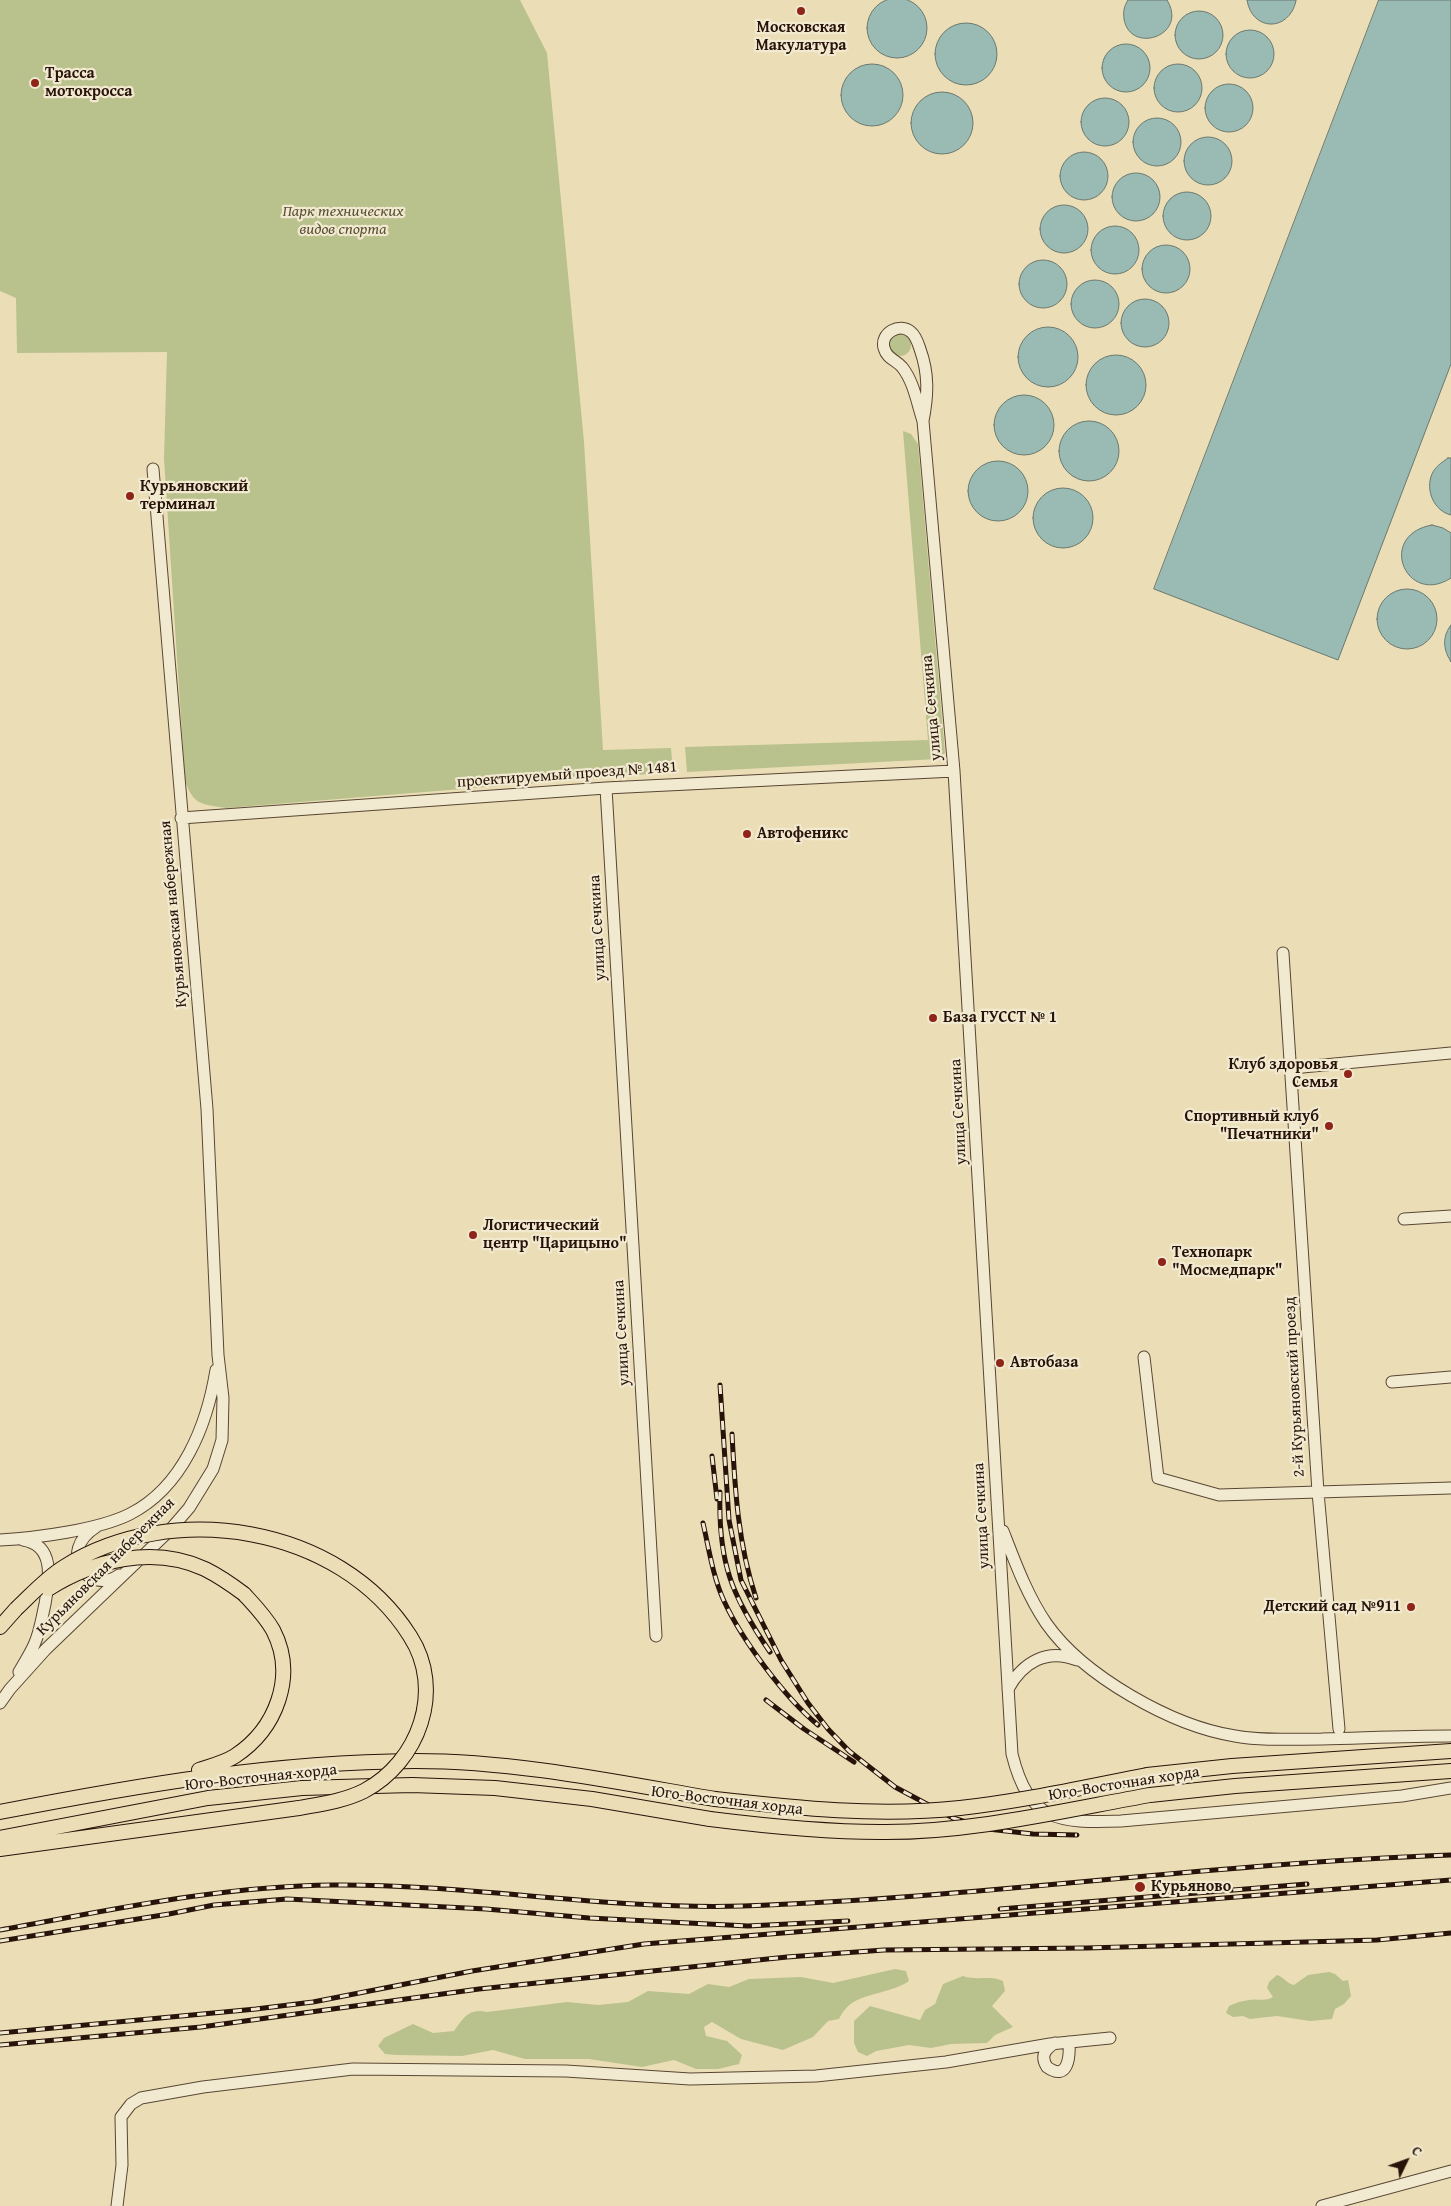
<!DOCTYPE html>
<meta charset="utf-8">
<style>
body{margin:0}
#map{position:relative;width:1451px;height:2206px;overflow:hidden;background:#ebdeb6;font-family:"Gentium Book Plus",serif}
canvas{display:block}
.north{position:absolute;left:1381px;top:2136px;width:50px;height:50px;-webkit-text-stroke:4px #f2ead0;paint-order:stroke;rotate:48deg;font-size:14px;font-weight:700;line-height:20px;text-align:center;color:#271309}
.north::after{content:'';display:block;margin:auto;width:18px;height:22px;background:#271309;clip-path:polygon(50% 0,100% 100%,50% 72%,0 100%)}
</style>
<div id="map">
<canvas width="1451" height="2206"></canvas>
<div class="north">С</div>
</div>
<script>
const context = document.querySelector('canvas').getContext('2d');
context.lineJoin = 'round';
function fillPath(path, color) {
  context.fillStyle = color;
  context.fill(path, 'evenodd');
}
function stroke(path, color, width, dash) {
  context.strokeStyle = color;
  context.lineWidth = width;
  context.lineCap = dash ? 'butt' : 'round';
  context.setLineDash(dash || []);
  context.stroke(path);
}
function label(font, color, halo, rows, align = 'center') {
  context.font = font + ' "Gentium Book Plus",serif';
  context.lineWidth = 4.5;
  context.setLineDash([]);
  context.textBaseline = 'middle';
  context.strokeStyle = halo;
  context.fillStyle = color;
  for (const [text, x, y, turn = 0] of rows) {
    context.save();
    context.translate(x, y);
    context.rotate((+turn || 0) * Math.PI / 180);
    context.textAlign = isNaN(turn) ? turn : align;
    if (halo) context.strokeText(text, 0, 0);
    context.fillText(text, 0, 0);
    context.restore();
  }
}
fillPath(new Path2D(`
 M0 0H520L547 53 584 442 603 750 671 748 673 772 226 808C201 804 193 805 185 780L164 459 167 352 17 353 16 298 0 291Z
 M889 345a11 11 0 1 1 22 0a11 11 0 1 1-22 0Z
 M903 431 911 434 918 444 945 753 938 759 687 772 685 747 928 740Z
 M895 1969 906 1971 909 1981C886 1997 852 1990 839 2019L828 2021 813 2037 783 2050 741 2039 712 2022 704 2027 706 2036 727 2041 742 2055 739 2064 718 2069H696L674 2060 642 2067 589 2059H525L493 2050 462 2056 396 2055 385 2054 378 2046 384 2038 413 2024 433 2033 454 2031C464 2017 469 2008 487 2012L567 2002 598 2005 628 2002 648 1991 689 1994 708 1984 729 1987 749 1979 801 1977 833 1983Z
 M1329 1972 1335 1974 1343 1981 1348 1980 1351 1996 1344 2004 1335 2009 1332 2019 1310 2021 1277 2016 1250 2019 1243 2016 1233 2017 1226 2013 1229 2006C1235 2003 1241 2001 1249 2000 1257 1998 1265 2002 1273 1997L1267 1988 1269 1982 1277 1975C1284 1977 1287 1984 1294 1985L1308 1975Z
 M963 1976C977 1981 990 1975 1003 1981L1005 1991 992 2006 1013 2027 995 2035 987 2043 951 2044 931 2048 909 2045 876 2051 867 2056 858 2052 854 2043V2021L870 2006 920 2020 925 2010 935 2004 943 1984Z`), '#b9c18d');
const water = new Path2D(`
 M867 28a30 30 0 1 1 60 0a30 30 0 1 1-60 0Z
 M1128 0H1167C1189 36 1130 55 1124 19 1123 12 1124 6 1128 0Z
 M1247 0H1296V1C1289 32 1252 32 1247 0Z
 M1379 0H1451V364L1338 660 1154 589Z
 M1175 35a24 24 0 1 1 48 0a24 24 0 1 1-48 0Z
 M935 54a31 31 0 1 1 62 0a31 31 0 1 1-62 0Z
 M1226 54a24 24 0 1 1 48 0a24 24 0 1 1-48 0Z
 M1102 68a24 24 0 1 1 48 0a24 24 0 1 1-48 0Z
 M1154 88a24 24 0 1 1 48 0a24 24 0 1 1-48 0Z
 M841 95a31 31 0 1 1 62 0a31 31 0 1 1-62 0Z
 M1205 108a24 24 0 1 1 48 0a24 24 0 1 1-48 0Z
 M911 123a31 31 0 1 1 62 0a31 31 0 1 1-62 0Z
 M1081 122a24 24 0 1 1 48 0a24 24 0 1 1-48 0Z
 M1133 142a24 24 0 1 1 48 0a24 24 0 1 1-48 0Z
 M1184 161a24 24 0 1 1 48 0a24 24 0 1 1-48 0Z
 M1060 176a24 24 0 1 1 48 0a24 24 0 1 1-48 0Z
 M1112 197a24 24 0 1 1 48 0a24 24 0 1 1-48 0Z
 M1163 216a24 24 0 1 1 48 0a24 24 0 1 1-48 0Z
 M1040 229a24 24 0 1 1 48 0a24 24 0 1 1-48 0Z
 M1091 250a24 24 0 1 1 48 0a24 24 0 1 1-48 0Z
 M1142 269a24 24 0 1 1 48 0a24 24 0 1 1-48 0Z
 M1019 284a24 24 0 1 1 48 0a24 24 0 1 1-48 0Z
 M1071 304a24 24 0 1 1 48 0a24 24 0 1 1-48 0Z
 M1121 323a24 24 0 1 1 48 0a24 24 0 1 1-48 0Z
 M1018 357a30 30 0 1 1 60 0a30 30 0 1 1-60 0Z
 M1086 385a30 30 0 1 1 60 0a30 30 0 1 1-60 0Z
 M994 425a30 30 0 1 1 60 0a30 30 0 1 1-60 0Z
 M1059 451a30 30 0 1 1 60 0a30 30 0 1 1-60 0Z
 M1448 458H1451V515C1434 511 1425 490 1432 474 1435 467 1441 463 1448 458Z
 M968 491a30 30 0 1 1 60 0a30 30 0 1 1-60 0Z
 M1033 518a30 30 0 1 1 60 0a30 30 0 1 1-60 0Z
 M1432 525 1443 528 1451 533V578C1406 607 1376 535 1432 525Z
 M1377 619a30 30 0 1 1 60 0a30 30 0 1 1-60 0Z
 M1451 625V662C1443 649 1442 637 1451 625Z`);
fillPath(water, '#99bbb3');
stroke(water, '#6b786f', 1);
const minor = new Path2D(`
 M923 421C928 395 929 374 920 349 918 343 916 336 911 332 900 322 880 333 884 348 887 359 896 360 902 367 914 382 917 403 923 421L954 771 1012 1754C1029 1822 1058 1823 1121 1821L1402 1796 1451 1788
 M606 788 656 1636
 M181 818 606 788 954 771
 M1283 953 1318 1492 1339 1729
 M1292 1068 1451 1053
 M1404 1219 1451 1216
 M1144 1357 1158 1478 1219 1495 1451 1488
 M1392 1382 1451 1377
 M96 1527C56 1552 89 1596 119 1575
 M1003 1531C1015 1562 1027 1595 1046 1623 1083 1676 1172 1726 1235 1736 1263 1741 1293 1739 1322 1739 1365 1738 1408 1736 1451 1736
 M0 1540C36 1538 98 1530 130 1514 183 1487 207 1425 216 1370
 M19 1672C24 1663 30 1654 34 1645 40 1632 42 1617 45 1604 49 1581 56 1545 23 1540
 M1008 1689C1023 1662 1047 1648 1077 1660
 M0 1703 10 1689 46 1649 170 1530 189 1508 213 1469 222 1440 223 1398 218 1355 207 1109 153 469
 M1055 2043C1045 2049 1040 2056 1047 2067 1068 2082 1070 2057 1069 2042
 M117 2206 122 2165 121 2117 131 2104 141 2098 203 2087 353 2069 566 2071 690 2079 816 2076 946 2062 1050 2044 1110 2038
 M1322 2206 1451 2171`);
const major = new Path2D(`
 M0 1627 16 1609
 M199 1770C211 1766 224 1763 235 1756 276 1729 297 1676 273 1630 265 1616 255 1606 244 1594
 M1147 1775 1232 1766 1451 1751
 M1150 1795 1235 1786 1451 1771
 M0 1812C139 1785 273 1762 415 1761 516 1761 616 1782 715 1799
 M0 1838 208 1798 302 1788 412 1785 495 1788 592 1799 710 1819
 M0 1849 299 1808`);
stroke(minor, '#584634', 13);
stroke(major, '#271309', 16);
stroke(minor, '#f2ead0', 11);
stroke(major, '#ebdeb6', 14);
const rail = new Path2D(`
 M720 1385 729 1520 741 1580 781 1660 808 1703 828 1729 849 1751 895 1787 953 1818 988 1829 1033 1834 1077 1835
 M732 1434C735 1490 738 1544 756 1598
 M712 1456 717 1499
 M720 1492C718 1562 731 1595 770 1652
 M703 1523C709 1549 713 1577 724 1601 742 1640 785 1698 818 1725
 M766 1700 804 1729 854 1762
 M1000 1909 1307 1884
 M0 1930C111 1910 220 1886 333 1885 470 1884 606 1910 743 1906 979 1898 1214 1863 1451 1855
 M0 1941 169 1914 214 1905 287 1899 486 1909 589 1918 748 1926 848 1921
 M0 2033 256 2009 313 2002 472 1971 644 1944 1451 1880
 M0 2045 201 2027 479 1989 787 1957 884 1950 1087 1948 1377 1940 1451 1933`);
stroke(rail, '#271309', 5);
stroke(rail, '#f2ead0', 3, [9]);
const majorBridge = new Path2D(`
 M48 1589C94 1560 153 1545 205 1569 219 1576 232 1585 244 1594
 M16 1609C31 1595 46 1578 64 1567 172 1499 340 1525 410 1636 445 1690 419 1762 364 1791 344 1801 321 1804 299 1808
 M715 1799C796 1808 879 1817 960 1808 1023 1801 1085 1787 1147 1775
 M710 1819C766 1826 823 1832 880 1832 970 1833 1061 1811 1150 1795`);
stroke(majorBridge, '#271309', 16, []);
stroke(majorBridge, '#ebdeb6', 14);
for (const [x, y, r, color] of [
 [801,11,5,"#8f2418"],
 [35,83,5,"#8f2418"],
 [130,496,5,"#8f2418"],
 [747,834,5,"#8f2418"],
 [933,1018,5,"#8f2418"],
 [1348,1074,5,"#8f2418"],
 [1329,1126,5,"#8f2418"],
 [473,1235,5,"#8f2418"],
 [1162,1262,5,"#8f2418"],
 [1000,1363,5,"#8f2418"],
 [1411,1607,5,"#8f2418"],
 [1140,1887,6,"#8f2418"]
]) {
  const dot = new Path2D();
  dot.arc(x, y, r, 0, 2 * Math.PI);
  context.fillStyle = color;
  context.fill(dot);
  stroke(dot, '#f2ead0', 2);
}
label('bold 16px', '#271309', '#f2ead0', [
 ["Московская",801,28,"center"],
 ["Макулатура",801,46,"center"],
 ["Трасса",45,74],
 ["мотокросса",45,92],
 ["Курьяновский",140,487],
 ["терминал",140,505],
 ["Автофеникс",757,834],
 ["База ГУССТ № 1",943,1018],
 ["Клуб здоровья",1338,1065,"right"],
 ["Семья",1338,1083,"right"],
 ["Спортивный клуб",1319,1117,"right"],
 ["\"Печатники\"",1319,1135,"right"],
 ["Логистический",483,1226],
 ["центр \"Царицыно\"",483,1244],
 ["Технопарк",1172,1253],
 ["\"Мосмедпарк\"",1172,1271],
 ["Автобаза",1010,1363],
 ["Детский сад №911",1401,1607,"right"],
 ["Курьяново",1151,1887]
], 'left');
label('italic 16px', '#5a5037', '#f2ead0', [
 ["Парк технических",343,212],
 ["видов спорта",343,230]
]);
label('16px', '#271309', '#f2ead0', [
 ["улица Сечкина",932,708,-95],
 ["проектируемый проезд № 1481",567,775,-4],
 ["Курьяновская набережная",174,914,-95],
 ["улица Сечкина",598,928,-93],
 ["улица Сечкина",959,1112,-93],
 ["улица Сечкина",622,1333,-93],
 ["2-й Курьяновский проезд",1295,1387,-93],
 ["улица Сечкина",982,1516,-93],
 ["Курьяновская набережная",106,1567,-45],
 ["Юго-Восточная хорда",261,1778,-6],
 ["Юго-Восточная хорда",1124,1784,-9],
 ["Юго-Восточная хорда",727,1801,7]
]);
</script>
